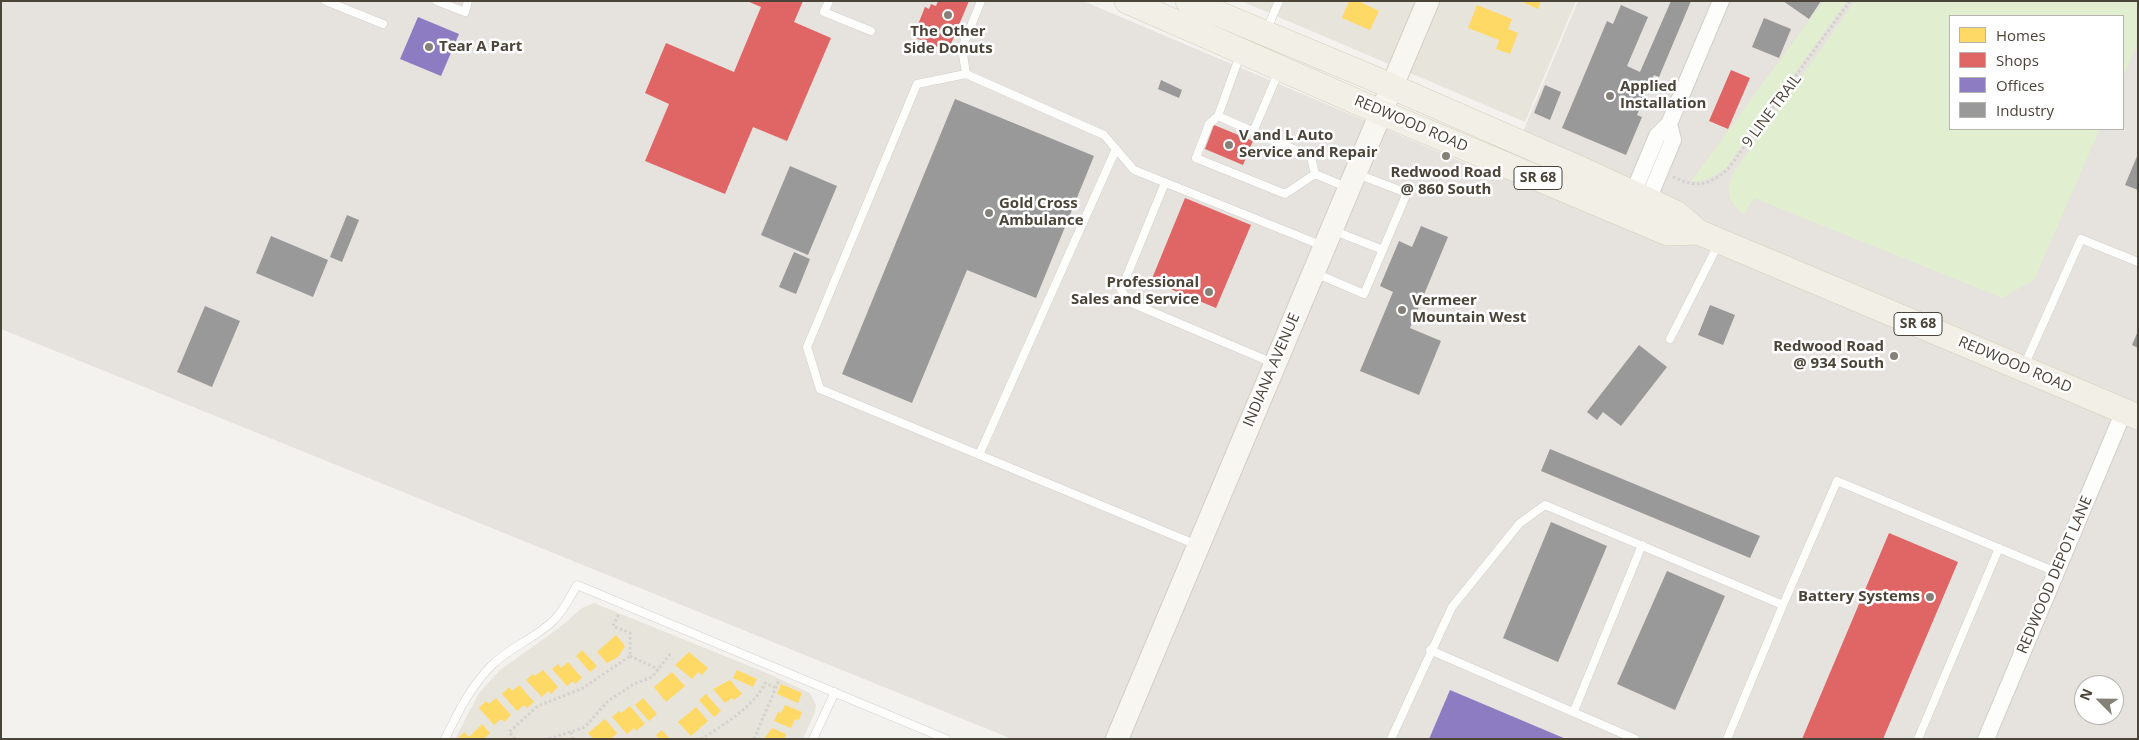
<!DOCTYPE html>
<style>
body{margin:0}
#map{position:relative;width:2139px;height:740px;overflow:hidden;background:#f4f2ee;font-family:"Open Sans",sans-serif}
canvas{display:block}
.frame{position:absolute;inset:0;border:2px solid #4b4439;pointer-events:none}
.legend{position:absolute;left:1949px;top:15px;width:175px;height:115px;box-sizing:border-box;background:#fff;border:1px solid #b7b4b0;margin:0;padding:6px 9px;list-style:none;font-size:15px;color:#4b4439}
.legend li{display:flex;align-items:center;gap:10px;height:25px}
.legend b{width:25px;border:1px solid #b7b4b0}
.north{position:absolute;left:2074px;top:675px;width:50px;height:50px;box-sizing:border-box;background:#fff;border:1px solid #b7b4b0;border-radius:50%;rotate:293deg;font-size:14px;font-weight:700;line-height:20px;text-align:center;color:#4b4439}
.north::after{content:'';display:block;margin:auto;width:18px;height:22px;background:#868178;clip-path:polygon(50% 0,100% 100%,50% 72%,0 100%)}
</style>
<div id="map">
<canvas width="2139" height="740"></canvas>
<div class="frame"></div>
<ul class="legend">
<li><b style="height:14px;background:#ffd966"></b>Homes</li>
<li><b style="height:14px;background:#e06666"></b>Shops</li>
<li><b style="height:14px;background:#8e7cc3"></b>Offices</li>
<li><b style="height:14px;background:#999"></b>Industry</li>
</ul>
<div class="north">N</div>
</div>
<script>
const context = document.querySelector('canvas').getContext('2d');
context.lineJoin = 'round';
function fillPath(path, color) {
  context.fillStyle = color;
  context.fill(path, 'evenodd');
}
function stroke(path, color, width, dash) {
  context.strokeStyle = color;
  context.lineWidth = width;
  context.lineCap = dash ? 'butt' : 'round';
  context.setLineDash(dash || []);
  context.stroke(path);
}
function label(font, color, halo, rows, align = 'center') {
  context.font = font + ' "Open Sans",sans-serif';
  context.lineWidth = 5;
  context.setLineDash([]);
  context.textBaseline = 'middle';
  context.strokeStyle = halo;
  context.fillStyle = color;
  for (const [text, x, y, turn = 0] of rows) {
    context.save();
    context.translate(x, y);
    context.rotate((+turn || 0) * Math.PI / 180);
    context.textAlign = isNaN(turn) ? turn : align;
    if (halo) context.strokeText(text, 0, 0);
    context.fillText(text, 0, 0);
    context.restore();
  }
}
fillPath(new Path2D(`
 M1241 1H1576L1525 122Z
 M594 603 769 674 810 693 816 705 815 712 803 739H455L479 693 500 670 559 628 582 608Z`), '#e7e4dc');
fillPath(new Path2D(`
 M1 1H1083L1503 179 1578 1H2138V739H1012L1 329ZM1950 16H2123V129H1950ZM2084 685H2114V715H2084Z`), '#e6e2de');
fillPath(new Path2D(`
 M1823 1H1847L1726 168C1714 177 1706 182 1691 181Z
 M1855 1H2138V42L2123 77V16H1950V129H2100L2034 280 2002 298 1754 198 1744 214C1728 204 1724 189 1734 171Z`), '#e1eecf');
fillPath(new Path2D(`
 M814 1H900L882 47 808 17Z`), '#e6e3df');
fillPath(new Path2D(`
 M1349 1H1358L1379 11 1370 30 1342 18Z
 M1520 1H1541L1538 9Z
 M1477 5 1512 19 1508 29 1518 33 1510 54 1496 49 1499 40 1468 28Z
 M616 635 625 646 618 657 607 663 597 652Z
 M582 650 597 666 590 672 576 656Z
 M689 652 708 668 702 675 698 672 692 679 675 665Z
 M568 662 582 678 575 684 573 681 567 686 552 669 558 664 561 668Z
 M543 670 558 687 551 694 548 691 542 697 526 680 533 674 535 676Z
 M737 670 757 679 753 687 733 678Z
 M672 672 685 686 666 702 654 687Z
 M730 680 742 694 734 700 732 698 725 703 713 689Z
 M781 684 802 693 798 703 777 694Z
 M519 685 534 702 527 708 524 705 517 711 502 694 509 687 512 691Z
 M706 694 721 711 714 717 699 700Z
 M496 698 511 715 504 722 501 719 494 725 479 708 486 701 489 704Z
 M643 698 657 714 649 721 635 705Z
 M785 705 802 712 799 720 795 719 791 728 774 721 778 712 781 713Z
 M630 706 645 724 636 731 634 728 627 734 612 717 619 711 621 713Z
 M696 707 708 721 691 736 678 722Z
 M605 719 617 733 611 739H593L588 733Z
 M482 724 490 733 484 739H457L464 732 469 737Z
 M772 728 786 734 784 739H764Z
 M662 730 670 739H658L656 735Z`), '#ffd966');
fillPath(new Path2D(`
 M747 1H803L794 22 831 38 787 141 753 127 725 194 645 161 669 104 645 93 666 43 734 72 761 7Z
 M938 1H969L948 51 913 37 925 7 929 9 931 4 936 6Z
 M1731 70 1750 78 1728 129 1709 121Z
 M1214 125 1253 141 1243 165 1205 149Z
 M1185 198 1251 225 1216 308 1151 281Z
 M1889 533 1958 562 1883 739H1802Z`), '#e06666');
fillPath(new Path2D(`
 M418 17 459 34 441 76 400 59Z
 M1450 690 1566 739H1429Z`), '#8e7cc3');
fillPath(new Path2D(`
 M1671 1H1691L1659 77 1654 75 1637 115 1642 117 1626 155 1562 128 1607 21 1613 24 1621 5 1648 17 1627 66 1640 72Z
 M1783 1H1821L1809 19Z
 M1764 18 1791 29 1779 58 1752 47Z
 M1161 80 1182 90 1179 98 1158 89Z
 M1545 85 1561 92 1550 120 1534 113Z
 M955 99 1094 156 1036 298 967 270 912 403 842 374Z
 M2138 154V190L2125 185Z
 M790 166 837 186 808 255 761 235Z
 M347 215 359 220 342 262 330 257Z
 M1421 226 1448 237 1410 328 1441 341 1419 395 1360 371 1393 292 1380 286 1399 241 1412 247Z
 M271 236 328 260 313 297 256 273Z
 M794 252 810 259 796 294 779 287Z
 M1710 305 1735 315 1723 345 1698 335Z
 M205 306 240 321 212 387 177 372Z
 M2138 331V348L2132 345Z
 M1639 345 1667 367 1621 426 1603 412 1597 420 1587 412Z
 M1550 449 1760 536 1750 558 1541 471Z
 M1551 522 1607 546 1558 662 1503 638Z
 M1667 571 1725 596 1675 710 1617 684Z`), '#999');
const lane = new Path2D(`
 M326 1 383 24
 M437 1 465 12 468 1
 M829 1 824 12 871 31
 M1267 29 1279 1
 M1240 55 1218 116 1311 157 1315 174 1346 187
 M966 74 962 48 981 1
 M1218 116 1209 124 1196 158 1285 194 1315 174
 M1253 132 1279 71
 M1165 183 1121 290 1129 302 1273 363
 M1332 230 1383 250
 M1315 273 1364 294 1407 193 1357 174
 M1670 339 1718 245
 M2024 366 2081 239 2138 262
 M979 455 1116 149
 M1197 545 820 389 807 347 917 84 966 74 1104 135 1134 170 1323 246
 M1430 650 1635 739
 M1574 711 1642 545
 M445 739C458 712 471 686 492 665 510 647 536 638 554 620 564 610 570 597 577 585L946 739
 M813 739 835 692
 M1391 739 1452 607 1519 524 1545 505 1783 605 1837 481 2056 572
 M1727 739 1783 605
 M1918 739 1999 548`);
const street = new Path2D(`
 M1633 193 1657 136 1669 124 1721 1
 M1648 200 1673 140 1669 124
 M1986 739 2124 411`);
const secondary = new Path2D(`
 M1117 739 1428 1`);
const primary = new Path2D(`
 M1127 1 1380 112 1668 233 1698 232
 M1188 1 1370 77 1578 168 1676 213 1698 232 2138 417`);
stroke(lane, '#d2d0cb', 9);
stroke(street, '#d2d0cb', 18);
stroke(secondary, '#d3cfc5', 24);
stroke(primary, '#d6cebb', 26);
stroke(new Path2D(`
 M1673 177C1696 187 1707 187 1728 169L1850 1
 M630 656 658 669
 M571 732 573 739
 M515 739 509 732 538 706 583 688 630 656V633L613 626 619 613
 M549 739 585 727 608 701 634 684 652 677 671 653
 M701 739C723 725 754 707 765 683L776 688
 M754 739 779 680`), '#d3d2cc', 3, [2.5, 2.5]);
stroke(lane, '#fdfdfc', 8);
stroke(street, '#fdfdfc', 16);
stroke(secondary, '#f7f6f1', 22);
stroke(primary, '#f2efe6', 25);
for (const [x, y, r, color] of [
 [948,15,5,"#868178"],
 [429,47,5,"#868178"],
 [1610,96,5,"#868178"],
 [1229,145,5,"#868178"],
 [1446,156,5,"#868178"],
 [989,213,5,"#868178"],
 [1209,292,5,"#868178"],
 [1402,310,5,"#868178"],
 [1894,356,5,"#868178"],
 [1930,597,5,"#868178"]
]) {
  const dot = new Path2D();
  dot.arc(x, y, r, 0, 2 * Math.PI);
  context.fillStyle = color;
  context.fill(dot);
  stroke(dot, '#fff', 2);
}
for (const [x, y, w] of [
 [1538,178,48],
 [1918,324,48]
]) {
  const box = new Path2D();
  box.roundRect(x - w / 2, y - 11.5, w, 23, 4);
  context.fillStyle = '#fff';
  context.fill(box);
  stroke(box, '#4b4439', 1);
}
label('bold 14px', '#4b4439', null, [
 ["SR 68",1538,178],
 ["SR 68",1918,324]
]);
label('bold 15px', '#4b4439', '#fff', [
 ["The Other",948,32,"center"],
 ["Side Donuts",948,49,"center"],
 ["Tear A Part",439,47],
 ["Applied",1620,87],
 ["Installation",1620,104],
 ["V and L Auto",1239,136],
 ["Service and Repair",1239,153],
 ["Redwood Road",1446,173,"center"],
 ["@ 860 South",1446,190,"center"],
 ["Gold Cross",999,204],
 ["Ambulance",999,221],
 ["Professional",1199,283,"right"],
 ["Sales and Service",1199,300,"right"],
 ["Vermeer",1412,301],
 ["Mountain West",1412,318],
 ["Redwood Road",1884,347,"right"],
 ["@ 934 South",1884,364,"right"],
 ["Battery Systems",1920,597,"right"]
], 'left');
label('15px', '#4b4439', '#fff', [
 ["9 LINE TRAIL",1772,111,-53],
 ["REDWOOD ROAD",1411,124,23],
 ["REDWOOD ROAD",2015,365,23],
 ["INDIANA AVENUE",1272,370,-67],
 ["REDWOOD DEPOT LANE",2055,575,-67]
]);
</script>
